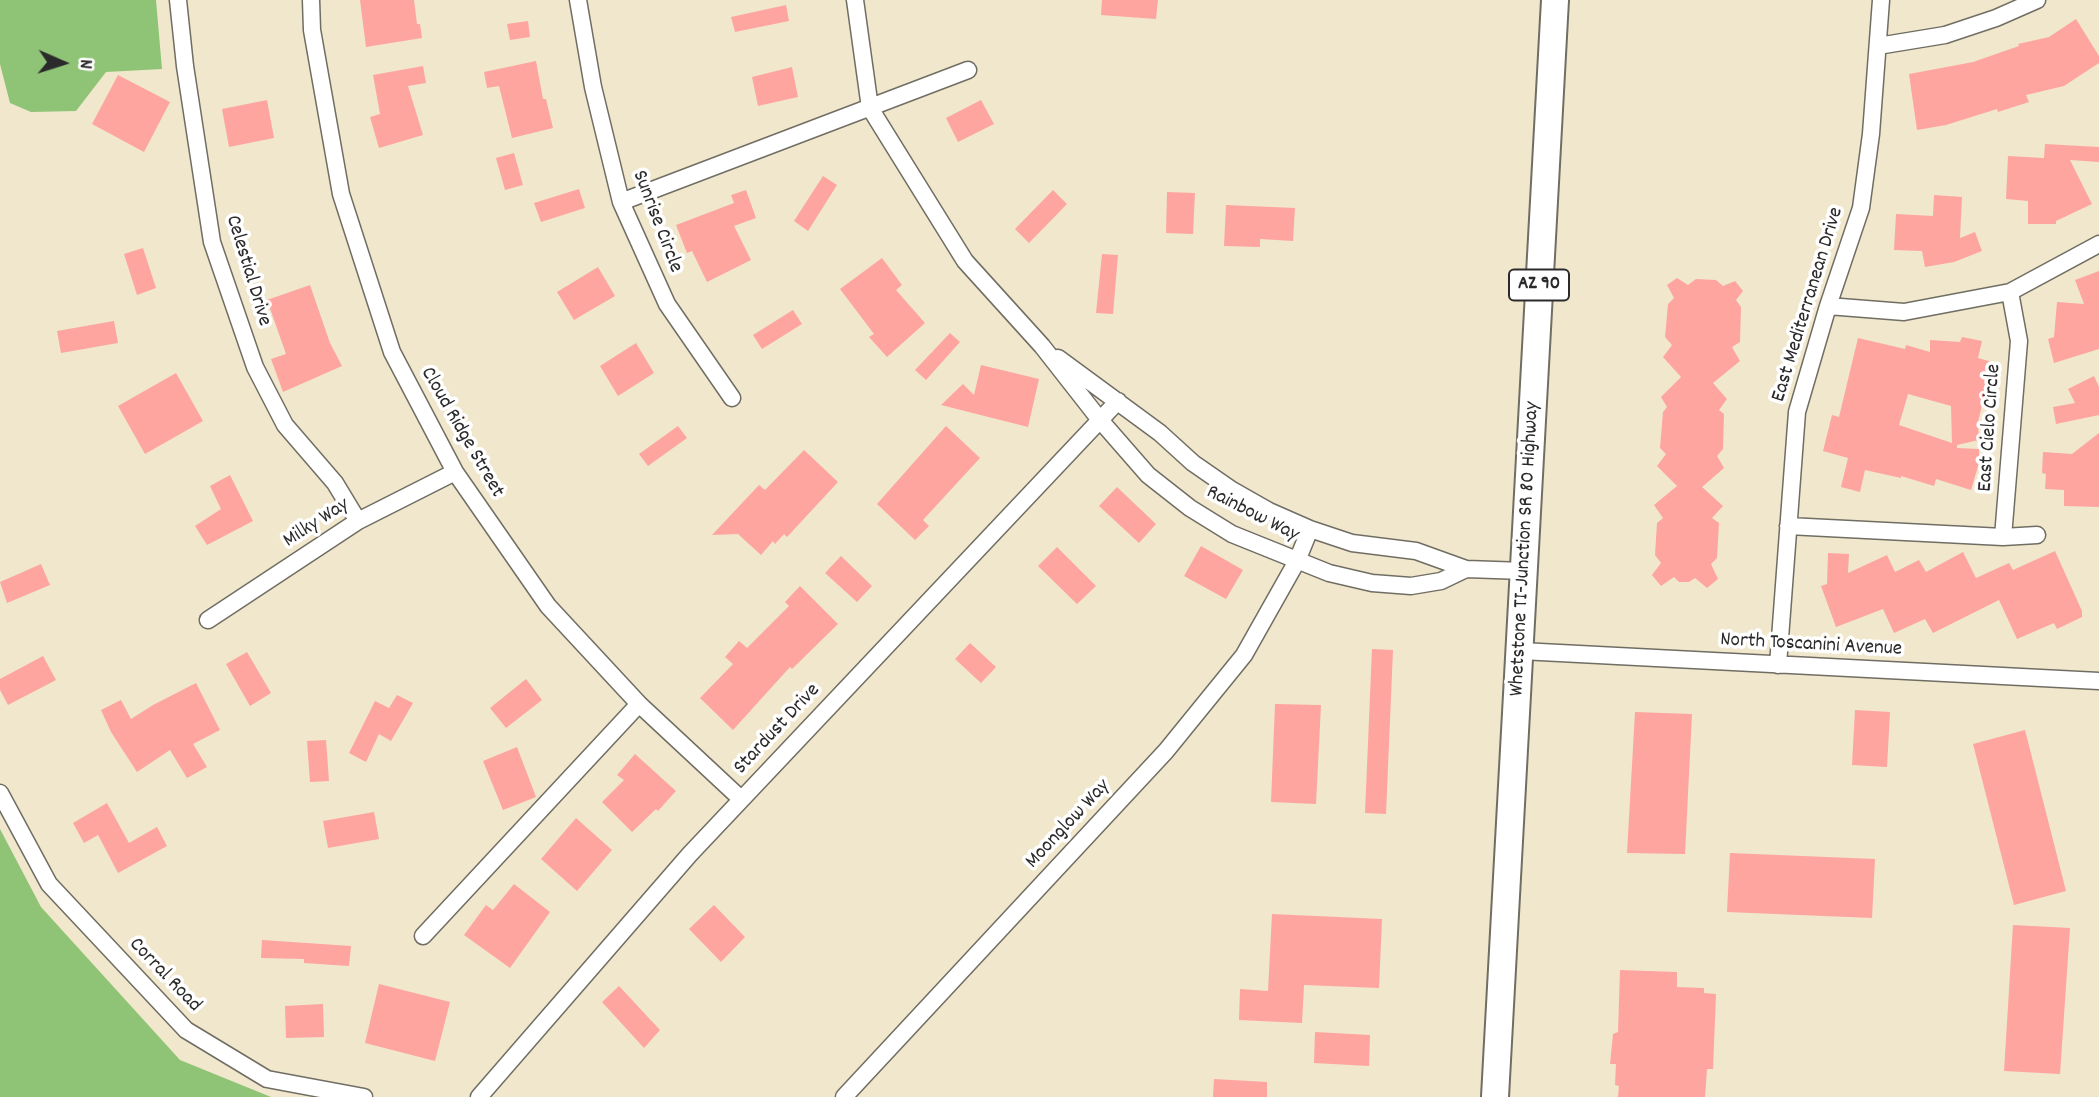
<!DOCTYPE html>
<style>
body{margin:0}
#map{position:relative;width:2099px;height:1097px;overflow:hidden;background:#f0e7cc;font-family:Dekko,sans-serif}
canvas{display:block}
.north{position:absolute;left:28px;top:28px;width:70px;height:70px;-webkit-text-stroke:5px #fff;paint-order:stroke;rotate:93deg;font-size:19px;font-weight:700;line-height:28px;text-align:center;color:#2b2b2b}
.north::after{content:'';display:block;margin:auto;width:24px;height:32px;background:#2b2b2b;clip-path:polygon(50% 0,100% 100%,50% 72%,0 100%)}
</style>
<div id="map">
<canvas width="2099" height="1097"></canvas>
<div class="north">N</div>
</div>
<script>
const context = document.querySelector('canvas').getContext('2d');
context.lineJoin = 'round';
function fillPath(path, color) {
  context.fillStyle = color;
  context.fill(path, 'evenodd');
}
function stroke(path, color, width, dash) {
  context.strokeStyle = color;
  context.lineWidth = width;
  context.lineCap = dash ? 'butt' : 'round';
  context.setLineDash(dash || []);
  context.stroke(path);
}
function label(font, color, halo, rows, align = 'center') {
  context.font = font + ' Dekko,sans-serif';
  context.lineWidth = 7;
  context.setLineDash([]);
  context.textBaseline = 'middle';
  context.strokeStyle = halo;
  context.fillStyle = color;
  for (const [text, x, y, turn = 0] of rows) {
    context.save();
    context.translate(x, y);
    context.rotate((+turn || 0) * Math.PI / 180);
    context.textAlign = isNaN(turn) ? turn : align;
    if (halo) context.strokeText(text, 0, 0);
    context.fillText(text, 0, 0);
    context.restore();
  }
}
fillPath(new Path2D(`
 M0 0H156L162 69 106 72 76 111 31 112 10 103 0 64Z
 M0 829 41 907 180 1060 271 1097H0Z`), '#8fc476');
fillPath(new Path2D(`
 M360 0H414L417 24H420L422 38 366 47Z
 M1102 0H1158L1156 19 1101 15Z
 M786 5 789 21 735 32 731 17Z
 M2076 19 2099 56V63L2064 86 2026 95 2029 102 1998 112 1997 109 1946 125 1917 130 1909 74 1973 62 2019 46 2018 44 2049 37Z
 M528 21 530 37 510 40 507 24Z
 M536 61 543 99H546L553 128 512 138 499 86 487 88 484 72Z
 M423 66 426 83 408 86 423 135 379 148 370 117 380 114 373 75Z
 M792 67 798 97 758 106 752 77Z
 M118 75 170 102 144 152 92 124Z
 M267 100 274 138 229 147 222 109Z
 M981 100 994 124 958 142 946 118Z
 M2045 144 2099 147V162L2070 160 2092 204 2056 221V224H2028V201L2006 199 2008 156 2044 158Z
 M514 153 523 185 505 190 496 158Z
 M823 176 837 185 808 231 794 221Z
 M579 189 585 208 541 222 534 203Z
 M746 190 756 218 734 226 751 260 707 282 692 251 687 253 676 225 734 203 731 195Z
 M1053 190 1067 204 1029 243 1015 229Z
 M1167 192 1195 193 1193 234 1166 233Z
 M1934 195 1962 197 1960 238 1975 232 1982 251 1954 262 1925 267 1922 251 1894 250 1896 214 1933 216Z
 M1226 205 1295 208 1293 241 1260 239V247L1224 246Z
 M143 248 156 288 137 295 124 254Z
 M1102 254 1118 255 1113 314 1096 313Z
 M882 258 902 285 896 290 925 323 887 357 869 337 874 334 840 289Z
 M598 267 615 296 574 320 557 292Z
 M2099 271V349L2054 363 2048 339 2054 337 2057 302 2084 304 2075 280Z
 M1677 278 1688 285 1696 279 1716 280 1723 286 1735 281 1743 291 1736 300 1741 307 1740 342 1732 347 1740 361 1713 383 1727 399 1719 410 1724 414 1723 449 1717 456 1724 468 1702 487 1723 506 1712 518 1719 523 1717 558 1711 564 1718 579 1707 588 1695 578 1689 582H1679L1674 577 1661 586 1652 575 1661 563 1655 555 1657 523 1663 518 1654 505 1677 486 1657 466 1666 454 1660 448 1663 412 1667 407 1661 397 1681 377 1663 357 1672 345 1665 337 1668 304 1674 298 1667 285Z
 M310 285 330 343 342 366 283 392 271 359 286 354 267 300Z
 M793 310 802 324 762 349 753 335Z
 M114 321 118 343 61 353 57 331Z
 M950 333 960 342 926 380 915 370Z
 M1962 337 1982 341 1978 358 1992 362 1978 422 1979 440 1957 445V448L1979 449V463L1971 490 1936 479 1934 486 1901 476V478L1865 470 1860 492 1841 487 1848 458 1823 451 1832 415 1839 417 1858 338 1905 349 1906 345 1930 352V340L1960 342ZM1908 394 1951 406 1952 443 1899 425Z
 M636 343 654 373 618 396 600 366Z
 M981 365 1039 379 1028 427 941 405 963 384 974 395Z
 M176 373 203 421 145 454 118 406Z
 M2094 376 2099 387V415L2056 424 2053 407 2075 403 2068 389Z
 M678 426 687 438 648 466 639 454Z
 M946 426 980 458 923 520 929 526 915 540 877 504Z
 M2099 433V507L2064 506V490L2045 489 2046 474 2042 473 2043 452 2072 454Z
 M804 450 838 482 787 537 784 534 775 544 773 541 761 555 738 534 712 535 759 485 765 490Z
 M230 475 253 521 207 545 195 526 221 509 210 486Z
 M1117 487 1156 524 1139 543 1099 506Z
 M1201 546 1243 570 1226 599 1184 576Z
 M1057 547 1096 586 1077 604 1038 566Z
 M2055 551 2082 611V617L2057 629 2054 623 2017 639 1999 600 1933 633 1925 619 1894 633 1883 609 1836 627 1821 586 1827 584 1828 553 1849 554 1848 573 1887 555 1895 572 1919 560 1926 572 1963 552 1976 578 2009 563 2013 570Z
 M841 556 872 586 857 602 825 573Z
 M41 564 50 585 7 603 0 582Z
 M800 586 838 624 792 669 790 667 733 730 700 698 733 664 725 657 739 641 747 648 789 606 785 602Z
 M970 643 996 667 981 683 955 659Z
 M1372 649 1393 650 1386 814 1365 813Z
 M247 652 271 693 250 706 226 664Z
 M43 656 56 680 8 705 0 690V679Z
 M526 679 542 700 506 728 490 708Z
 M196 683 220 730 193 744 207 767 187 778 170 750 137 772 111 732 101 710 121 700 131 719 153 705Z
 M397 695 413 703 391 741 379 734 366 762 349 753 375 701 389 708Z
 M1275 704 1321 705 1316 804 1271 802Z
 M1855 710 1890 712 1887 767 1852 765Z
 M1635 712 1692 714 1685 854 1627 853Z
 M2025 730 2066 891 2014 905 1973 744Z
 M326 740 329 781 310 782 307 741Z
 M517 747 536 797 503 810 483 761Z
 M635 754 676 791 658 811 656 809 632 832 602 802 624 780 617 775Z
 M107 803 129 843 157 827 167 846 118 873 98 835 84 843 73 823Z
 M374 812 379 839 328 848 323 821Z
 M576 818 612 850 577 891 541 859Z
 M1730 853 1875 859 1872 918 1727 912Z
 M514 884 550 912 510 968 464 935 486 905 493 910Z
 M714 905 745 937 721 962 689 929Z
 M1272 914 1382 919 1379 988 1304 985 1302 1023 1239 1020 1240 989 1268 991Z
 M2013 925 2070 928 2060 1074 2004 1071Z
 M262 940 351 946 349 966 304 963V959L261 958Z
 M1620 970 1677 972V987L1704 988V993L1716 994 1713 1069H1707L1705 1097H1618L1619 1086 1615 1085 1616 1064H1610L1613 1034 1618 1032Z
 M379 984 450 1002 435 1061 365 1043Z
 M619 986 660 1030 644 1048 602 1002Z
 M323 1004 324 1037 286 1038 285 1006Z
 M1315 1032 1370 1035 1369 1066 1314 1063Z
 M1214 1079 1267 1082V1097H1213Z`), '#fea5a0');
const minor = new Path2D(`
 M178 0 185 66 212 242 255 367 285 425 335 483 358 521
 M311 0 312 30 341 194 392 352 455 472 548 606 639 704 741 799
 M578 0 593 87 621 202 667 304 732 398
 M855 0 870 108 965 261 1042 346 1100 420 1148 475 1190 508 1232 534 1329 573 1372 583 1411 586 1441 581 1466 569
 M1878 46 1945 35 1996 18 2037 0
 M621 202 968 70
 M1828 306 1904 312 2010 292 2099 244
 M1058 358 1160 433 1193 463 1232 490 1269 511 1310 529 1352 543 1416 551 1466 569 1524 571
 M1788 526 2003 537 2019 341 2010 292
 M2003 537 2037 535
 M208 620 358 521 455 472
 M1521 651 2099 681
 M1778 665 1797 412 1828 306 1861 208 1871 134 1881 0
 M0 793 49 884 186 1030 267 1079 364 1097
 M423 936 639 704
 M479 1097 690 854 1118 401
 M844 1097 1166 751 1244 655 1297 561 1310 529`);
const trunk = new Path2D(`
 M1495 1097 1555 0`);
stroke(minor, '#706d63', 19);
stroke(trunk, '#706d63', 30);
stroke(minor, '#fff', 16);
stroke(trunk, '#fff', 26);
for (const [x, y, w] of [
 [1539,285,60]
]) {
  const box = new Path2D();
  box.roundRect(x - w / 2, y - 15.5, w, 31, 5);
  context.fillStyle = '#fff';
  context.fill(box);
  stroke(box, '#2b2b2b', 2);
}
label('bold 19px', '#2b2b2b', null, [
 ["AZ 90",1539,285]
]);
label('21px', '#2b2b2b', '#fff', [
 ["Sunrise Circle",656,222,69],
 ["Celestial Drive",247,271,73],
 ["East Mediterranean Drive",1809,305,-73],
 ["East Cielo Circle",1991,428,-86],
 ["Cloud Ridge Street",461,433,60],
 ["Rainbow Way",1252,515,27],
 ["Milky Way",317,524,-33],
 ["Whetstone TI-Junction SR 80 Highway",1526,549,-87],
 ["North Toscanini Avenue",1811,646,3],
 ["Stardust Drive",778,730,-47],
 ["Moonglow Way",1069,825,-47],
 ["Corral Road",164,976,46]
]);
</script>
